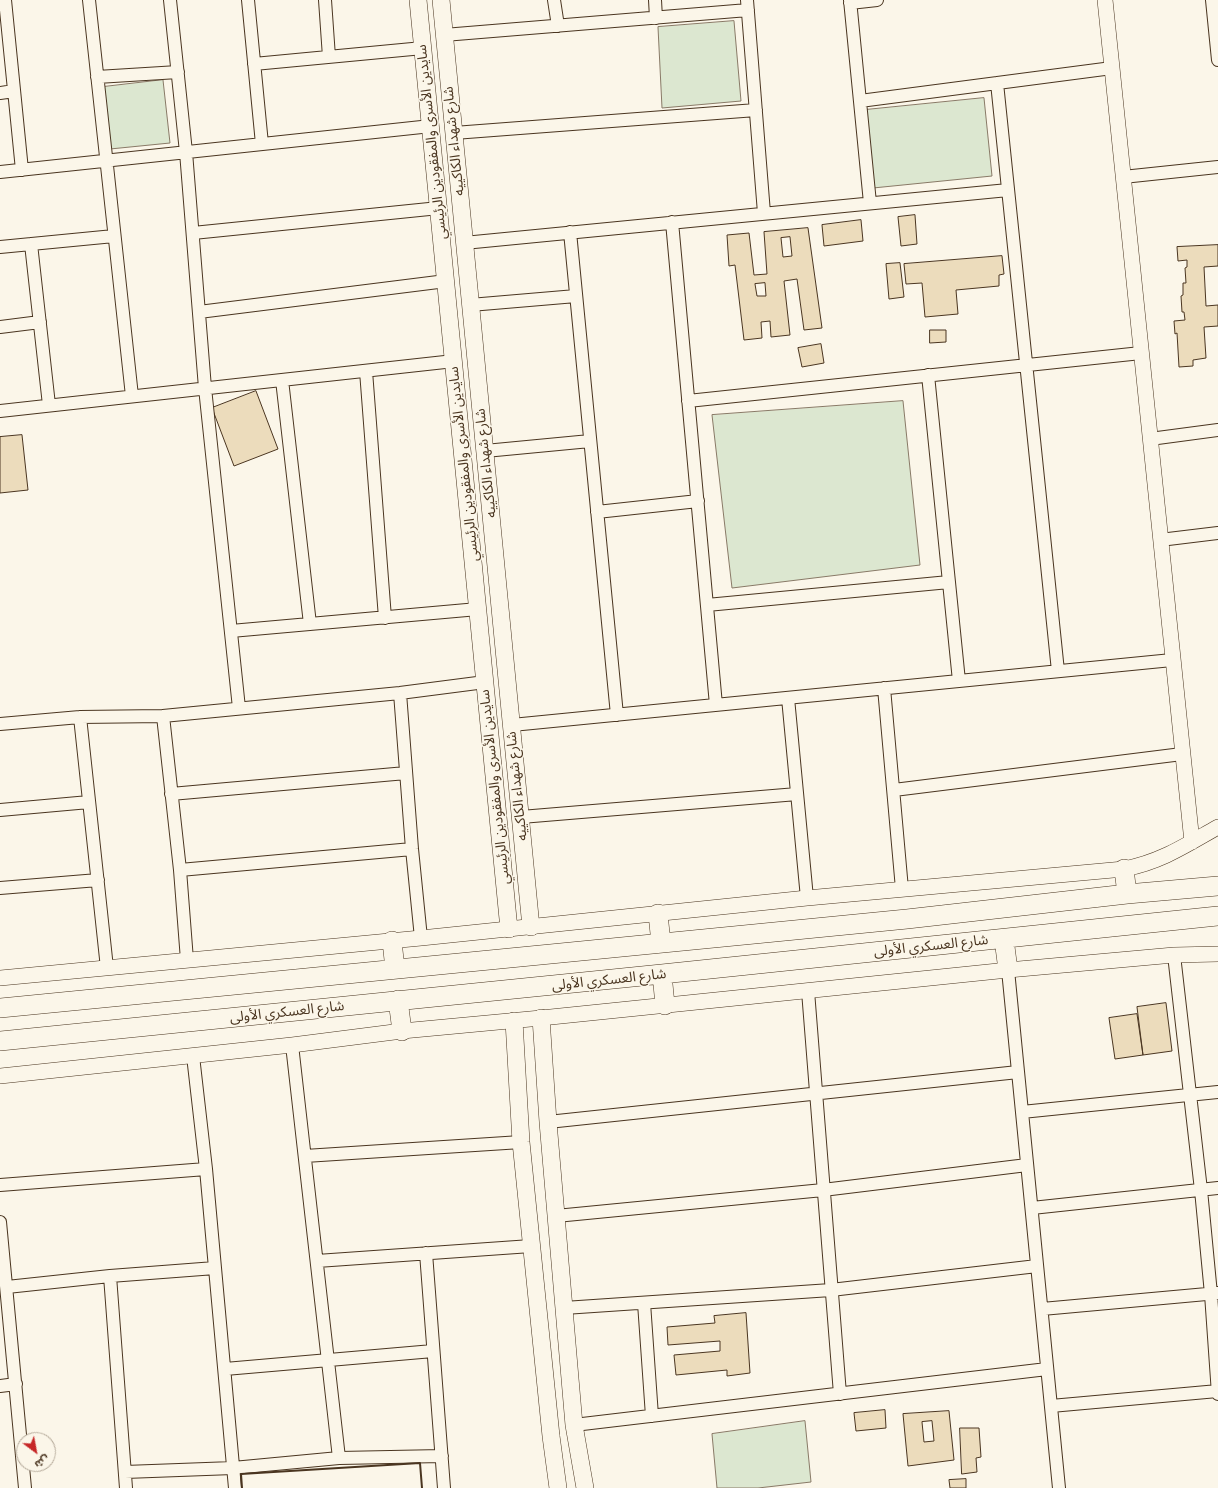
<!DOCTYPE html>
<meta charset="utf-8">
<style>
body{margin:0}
#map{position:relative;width:1218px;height:1488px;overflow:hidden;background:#fbf6e9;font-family:Karla,"Noto Sans Arabic",sans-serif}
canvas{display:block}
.north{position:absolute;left:16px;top:1432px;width:40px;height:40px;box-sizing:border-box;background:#fbf6e9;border:1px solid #b4a999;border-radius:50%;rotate:148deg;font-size:11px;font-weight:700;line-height:16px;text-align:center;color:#4a3520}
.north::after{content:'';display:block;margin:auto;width:14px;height:18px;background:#c62828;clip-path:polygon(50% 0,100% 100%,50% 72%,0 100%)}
</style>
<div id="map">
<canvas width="1218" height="1488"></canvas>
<div class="north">ش</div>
</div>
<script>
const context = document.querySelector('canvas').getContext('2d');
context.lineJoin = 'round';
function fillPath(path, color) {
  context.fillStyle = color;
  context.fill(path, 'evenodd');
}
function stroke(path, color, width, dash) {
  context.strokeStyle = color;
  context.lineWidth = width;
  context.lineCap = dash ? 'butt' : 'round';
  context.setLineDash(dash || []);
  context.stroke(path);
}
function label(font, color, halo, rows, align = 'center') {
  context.font = font + ' Karla,"Noto Sans Arabic",sans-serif';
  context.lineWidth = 3;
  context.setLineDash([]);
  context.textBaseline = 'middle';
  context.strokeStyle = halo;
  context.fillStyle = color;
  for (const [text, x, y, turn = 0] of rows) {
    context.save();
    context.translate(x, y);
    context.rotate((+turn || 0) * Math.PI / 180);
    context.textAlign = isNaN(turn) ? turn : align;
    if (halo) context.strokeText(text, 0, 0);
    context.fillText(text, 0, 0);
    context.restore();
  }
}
const green = new Path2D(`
 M734 21 741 101 662 108 658 27Z
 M163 80 170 143 110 149 103 87Z
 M984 98 992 176 873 188 865 110Z
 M903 401 920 565 732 588 712 415Z
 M805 1421 811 1482 758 1488H717L712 1434Z`);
fillPath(green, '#dce7d0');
stroke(green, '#887966', 1);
const building = new Path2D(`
 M915 215 917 244 901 246 898 217Z
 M861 220 863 241 824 246 822 225Z
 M808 228 822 328 804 330 797 279 784 281 790 335 771 337 770 321 761 322 762 338 744 340 735 265 729 266 727 235 749 233 754 275 767 274 764 232ZM790 237 792 256 783 257 781 238ZM765 283 766 296H757L755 284Z
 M1218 245V266L1204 267 1206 306 1218 305V326L1204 327 1206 358 1193 360V366L1179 367 1177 333 1175 334 1174 321 1185 320 1184 312H1182L1181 296 1183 295V283H1186L1185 268 1187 267V260L1178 261 1177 247Z
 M1002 256 1004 274 999 275V286L956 290 958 314 925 317 922 283 906 284 904 264Z
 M900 263 904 297 889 299 886 264Z
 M930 330H946V342L930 343Z
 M821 344 824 363 802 367 798 348Z
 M256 391 278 449 234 466 212 408Z
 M22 435 28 490 0 493V437Z
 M1166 1003 1172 1051 1143 1055 1137 1007Z
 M1137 1014 1143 1055 1115 1059 1109 1018Z
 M746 1313 750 1373 727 1376V1370L676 1375 674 1355 720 1351V1341L668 1345 667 1327 715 1323 714 1316Z
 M885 1410 886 1428 856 1431 854 1413Z
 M949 1411 954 1460 908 1466 903 1414ZM932 1421 934 1441 924 1442 922 1422Z
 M960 1428H979L981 1457 976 1458 977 1472 962 1474Z
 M966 1479V1488H950L949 1480Z`);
fillPath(building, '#ecdcbc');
stroke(building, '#4a3520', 1);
const minor = new Path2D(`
 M5 0 22 170
 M89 0 132 396
 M170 0 186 152 205 388 239 708
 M248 0 262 144
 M325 0 329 57
 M554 0 558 26
 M655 0 656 18
 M747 0 764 213
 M850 0 870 203
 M1212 0 1218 60
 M850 3 877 0
 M444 35 748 10
 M254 64 423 48
 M97 77 178 72
 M997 83 1058 671
 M0 93 14 91
 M860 101 1112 68
 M454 133 756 110
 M0 172 431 126
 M1123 177 1218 167
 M672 222 716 705
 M570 232 617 715
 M193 233 439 208
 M464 243 1008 190
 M31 244 49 405
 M0 247 114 236
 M470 305 576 296
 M199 312 446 281
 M0 327 40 322
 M366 371 385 618
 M928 375 959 681
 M282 380 310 624
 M688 401 1141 353
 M0 411 454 361
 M1150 439 1218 430
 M485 451 590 441
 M597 512 698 501
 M1160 540 1218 533
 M707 605 949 582
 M231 631 478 609
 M884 688 902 889
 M400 693 412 849 421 938
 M788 698 807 898
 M163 716 180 870 187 960
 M80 717 107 968
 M0 724 80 717 163 716 400 693 485 682
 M512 725 1172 660
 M894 790 1182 754
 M171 794 406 773
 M0 810 89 802
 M521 817 797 794
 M180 870 412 849
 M0 888 98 880
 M1174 955 1201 1190 1211 1294 1218 1394
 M1008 970 1059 1488
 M808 991 840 1394
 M292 1045 339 1458
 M193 1056 206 1169 235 1488
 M1022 1112 1218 1092
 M548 1122 1018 1072
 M305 1156 521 1142
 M0 1185 206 1169
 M1032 1208 1218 1188
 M556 1216 823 1190 1027 1165
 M0 1222 25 1488
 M426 1253 444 1488
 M317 1261 531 1246
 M110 1276 126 1488
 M7 1287 110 1276 215 1268
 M644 1303 652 1416
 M564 1308 831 1290 1037 1266
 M1042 1309 1218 1293
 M225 1369 433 1351
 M0 1386 16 1384
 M1051 1406 1218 1391
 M574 1425 1047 1369
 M125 1472 233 1468 339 1458 442 1456`);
const tertiary = new Path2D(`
 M1105 0 1192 842
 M0 978 421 938 807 898 1124 869C1161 862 1186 845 1218 827
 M0 1076 292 1045 402 1031 541 1018 1008 970 1174 955 1218 954`);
const secondary = new Path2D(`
 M418 0 509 929
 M441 0 531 927
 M541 1018 548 1122 574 1425 585 1488
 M514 1021 521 1142 551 1436 558 1488`);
const primary = new Path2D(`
 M1124 869 1127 894
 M658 914 661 943
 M1004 939 1008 970
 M392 941 395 969
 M662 974 665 1005
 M398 1000 402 1031
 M0 1008 907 919 1127 894 1218 886
 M0 1041 662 974 1218 916`);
stroke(minor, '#4a3520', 14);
stroke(tertiary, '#4a3520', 16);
stroke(secondary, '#4a3520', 18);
stroke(primary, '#4a3520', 20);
stroke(minor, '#fbf6e9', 12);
stroke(tertiary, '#fbf6e9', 15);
stroke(secondary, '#fbf6e9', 17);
stroke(primary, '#fbf6e9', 19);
stroke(new Path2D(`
 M242 1488 241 1474 420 1463 422 1488`), '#4a3520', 2);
label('14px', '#4a3520', '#fbf6e9', [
 ["شارع شهداء الكاكييه",454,141,-96],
 ["سايدين الأسرى والمفقودين الرئيسي",432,142,-96],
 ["شارع شهداء الكاكييه",486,463,-96],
 ["سايدين الأسرى والمفقودين الرئيسي",464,464,-96],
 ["شارع شهداء الكاكييه",517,786,-96],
 ["سايدين الأسرى والمفقودين الرئيسي",495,787,-96],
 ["شارع العسكري الأولى",931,946,-6],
 ["شارع العسكري الأولى",609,980,-6],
 ["شارع العسكري الأولى",287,1012,-6]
]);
</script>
